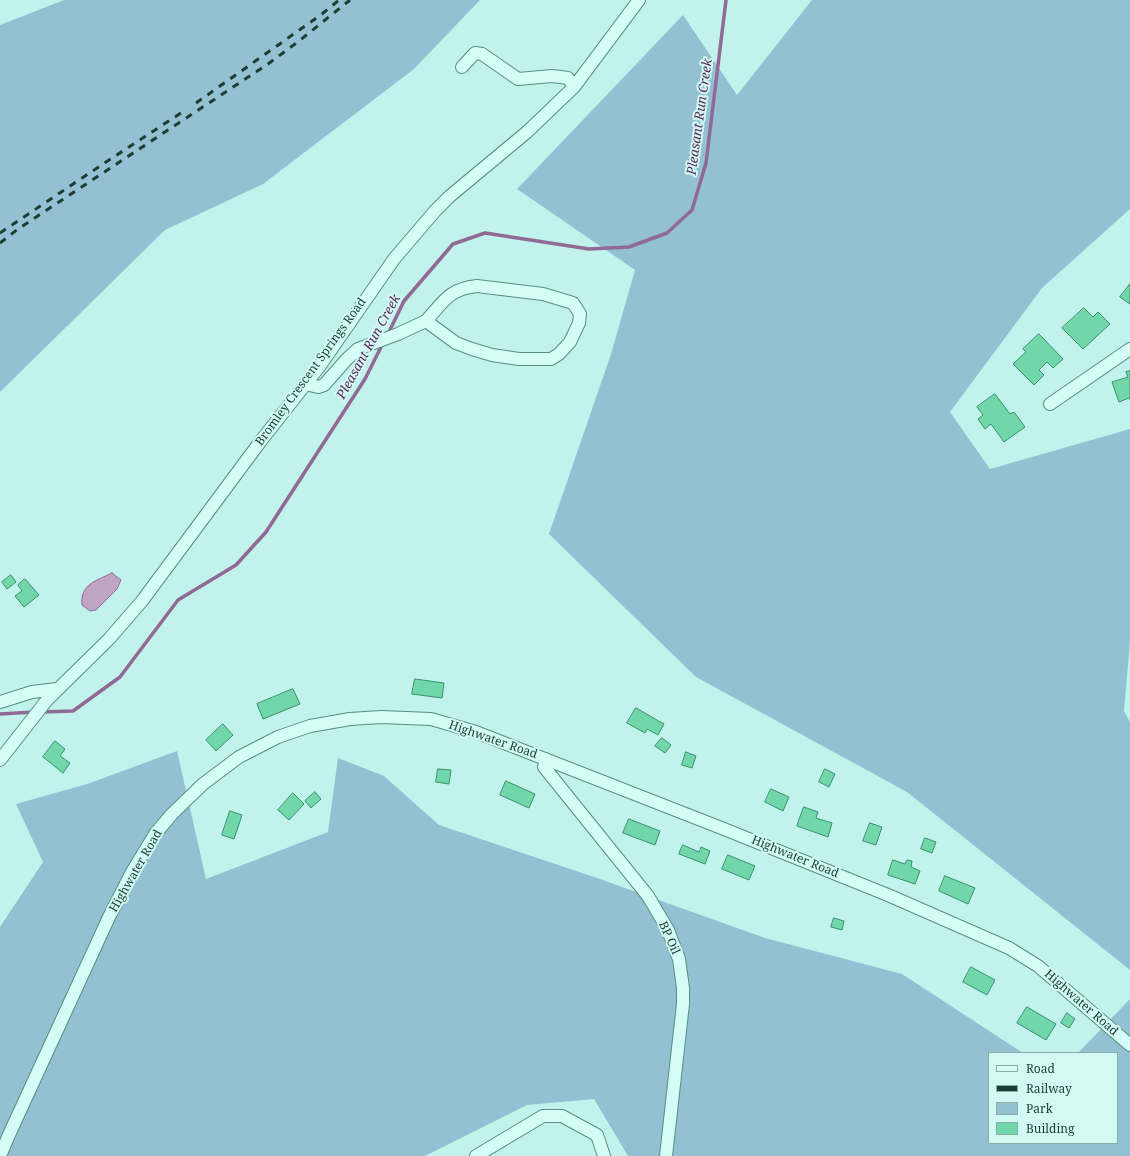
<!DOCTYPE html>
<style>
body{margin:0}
#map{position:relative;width:1130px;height:1156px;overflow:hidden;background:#c1f3ec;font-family:"Noto Serif",serif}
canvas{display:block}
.legend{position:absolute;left:988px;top:1052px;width:130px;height:92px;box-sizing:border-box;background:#d1faf4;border:1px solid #89aea6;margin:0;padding:5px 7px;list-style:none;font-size:12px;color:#1c3d31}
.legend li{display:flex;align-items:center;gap:8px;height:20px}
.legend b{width:20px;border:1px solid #89aea6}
</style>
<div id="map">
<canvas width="1130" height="1156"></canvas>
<ul class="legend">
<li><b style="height:5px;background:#d5fdf7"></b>Road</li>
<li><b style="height:5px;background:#1c3d31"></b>Railway</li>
<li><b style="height:11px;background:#93c1d3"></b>Park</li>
<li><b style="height:11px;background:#72d6ab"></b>Building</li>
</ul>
</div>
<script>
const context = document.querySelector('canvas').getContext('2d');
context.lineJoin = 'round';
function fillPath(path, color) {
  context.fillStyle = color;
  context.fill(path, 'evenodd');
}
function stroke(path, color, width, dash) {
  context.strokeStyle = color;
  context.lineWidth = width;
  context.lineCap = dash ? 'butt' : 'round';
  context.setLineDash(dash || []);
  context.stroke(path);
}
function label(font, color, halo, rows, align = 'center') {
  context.font = font + ' "Noto Serif",serif';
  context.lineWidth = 4;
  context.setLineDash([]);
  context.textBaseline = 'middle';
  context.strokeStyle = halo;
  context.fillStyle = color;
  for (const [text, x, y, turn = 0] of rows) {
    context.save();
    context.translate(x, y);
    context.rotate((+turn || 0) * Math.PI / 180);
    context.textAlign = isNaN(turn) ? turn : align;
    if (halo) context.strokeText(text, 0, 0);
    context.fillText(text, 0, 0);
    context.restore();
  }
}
fillPath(new Path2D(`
 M64 0H480L414 69 263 184 165 230 0 392V25Z
 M812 0H1130V209L1042 288 950 412 990 469 1130 429V642L1124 711 1130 722V970L907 792 696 677 549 534 611 354 635 270 517 189 683 15 737 95Z
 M177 751 206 879 328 832 338 758 384 776 439 825 597 878 765 938 902 974 1023 1053H989V1143H1117V1053H1078L1130 999V1156H628L594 1099 527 1105 425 1156H0V927L43 862 16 804 87 784Z`), '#93c1d3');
const water = new Path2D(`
 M112 573 121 580 117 589 96 610 90 611 82 605C80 584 96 581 112 573Z`);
fillPath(water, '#c0a4c5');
stroke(water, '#916995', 1);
stroke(new Path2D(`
 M388 334 404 301 453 244 485 233 589 249 629 247 667 233 692 210 706 163 726 0
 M41 712 73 711 120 677 178 600 236 565 266 532 365 379 383 343
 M0 714 34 712`), '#916995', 3.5);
const building = new Path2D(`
 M1130 284V304L1120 297Z
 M1084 308 1093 317 1098 312 1110 324 1083 349 1062 328Z
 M1039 334 1063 359 1053 368 1047 362 1039 370 1044 375 1034 385 1013 364 1026 352 1023 349Z
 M1130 371V400L1129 398 1119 402 1112 382 1128 377 1126 372Z
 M995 394 1010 414 1014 412 1025 427 1004 442 991 424 985 429 978 419 983 415 977 407Z
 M11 575 16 582 7 589 2 582Z
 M25 579 39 595 24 607 15 596 22 591 18 585Z
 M415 679 444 683 442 698 412 694Z
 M293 689 300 704 263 719 257 704Z
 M636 708 664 724 658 735 647 729 645 733 627 723Z
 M223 724 233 735 216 751 206 740Z
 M662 738 671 745 665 753 655 746Z
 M55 741 65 749 60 756 70 763 63 773 43 757Z
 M686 752 696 756 692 768 682 765Z
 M438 769 451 770 449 784 436 782Z
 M825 769 835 774 829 787 819 782Z
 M506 781 535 794 529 808 500 795Z
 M771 789 789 797 783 811 765 802Z
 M315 792 321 799 311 808 305 801Z
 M293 793 304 804 289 820 278 810Z
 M804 807 818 812 816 818 832 823 828 837 797 826Z
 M230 811 242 815 234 839 222 835Z
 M629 819 660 831 655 845 623 833Z
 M870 823 882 827 876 845 863 841Z
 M925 838 936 842 932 853 921 849Z
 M683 845 699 852 701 847 710 851 705 864 679 854Z
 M728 855 755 866 749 880 722 869Z
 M893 860 905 864 907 860 912 861 911 867 920 871 915 884 888 875Z
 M945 876 975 888 968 904 939 891Z
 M834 918 844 921 842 930 831 927Z
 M971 967 995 980 987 995 963 982Z
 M1027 1007 1056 1024 1046 1040 1017 1023Z
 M1067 1013 1075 1019 1069 1028 1061 1023Z`);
fillPath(building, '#72d6ab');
stroke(building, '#38916a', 1);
const minor = new Path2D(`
 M462 67 475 53 482 54 518 79 552 76 568 78 574 87
 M477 286 543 294 573 303 580 314 579 323 570 342 559 354 551 359H519L492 355 472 349 456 343 426 321C444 301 449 289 477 286Z
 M305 384 318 387 324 385 347 359 358 349 398 334 426 321
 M1050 404 1130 349
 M0 702 32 692 57 689
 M546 759 544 767 648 896 668 930 679 959 683 988V1004L666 1156
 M0 760 47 700 109 639 142 601 260 442 319 367 394 259 435 211 450 196 527 132 574 87 639 0
 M0 1156 8 1137 109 917 132 872 155 834 172 814 203 784 239 757 278 737 310 726 350 719 381 717 431 719 476 732 724 829 888 895 1009 948 1038 966 1130 1045
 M476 1156 543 1116H562L597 1135 604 1156`);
stroke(minor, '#568f7d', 14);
stroke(minor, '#d5fdf7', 12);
stroke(new Path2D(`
 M196 103 322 14 339 0
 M0 233 106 162 181 113
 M0 243 18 229 268 64 299 41 350 0`), '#1c3d31', 3, [7, 7]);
label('12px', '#1c3d31', '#d1faf4', [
 ["Bromley Crescent Springs Road",311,372,-54],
 ["Highwater Road",493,740,19],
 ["Highwater Road",795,857,22],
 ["Highwater Road",136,871,-60],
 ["BP Oil",669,938,66],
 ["Highwater Road",1081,1003,41]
]);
label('italic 13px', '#5f295a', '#d1faf4', [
 ["Pleasant Run Creek",700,117,-82],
 ["Pleasant Run Creek",369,347,-61]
]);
</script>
